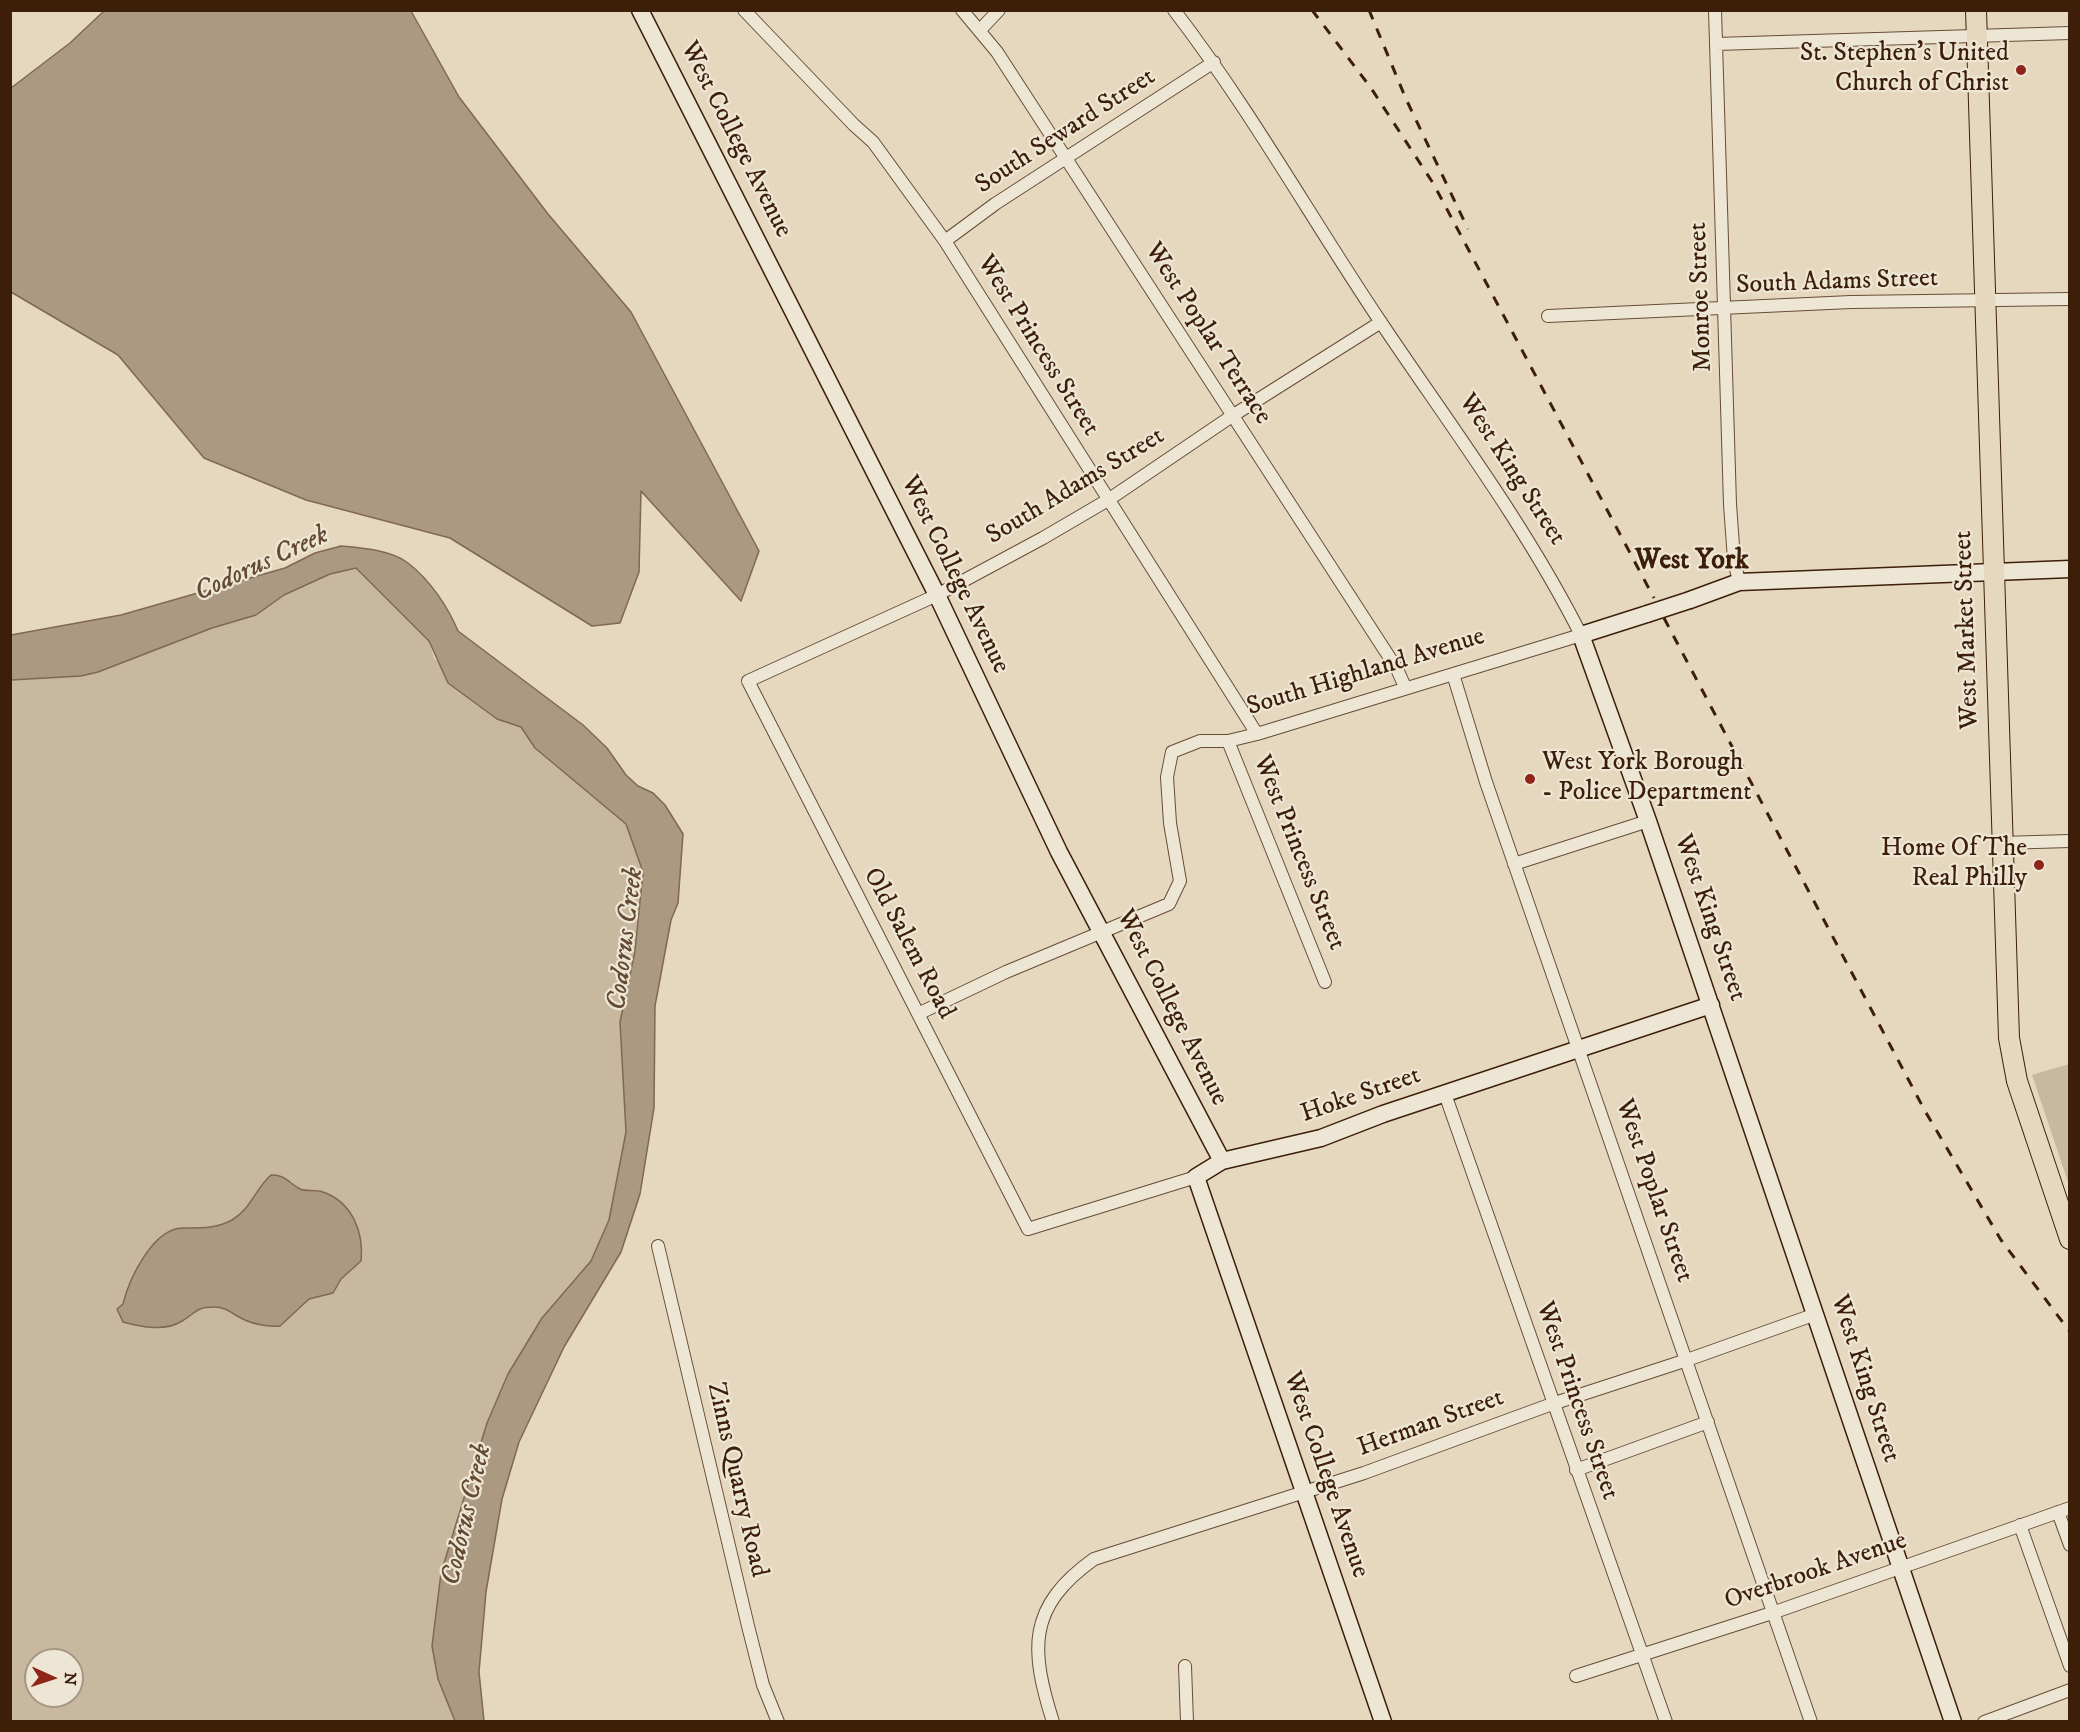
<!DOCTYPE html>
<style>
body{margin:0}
#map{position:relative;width:2080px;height:1732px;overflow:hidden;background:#e5d8bf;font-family:"IM FELL DW Pica",serif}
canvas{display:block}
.frame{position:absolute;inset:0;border:12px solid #3d1e09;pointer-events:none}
.north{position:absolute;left:24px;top:1648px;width:60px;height:60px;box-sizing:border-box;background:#eee6d5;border:2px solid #a79683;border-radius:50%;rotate:93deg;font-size:16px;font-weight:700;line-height:24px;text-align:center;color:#3d1e09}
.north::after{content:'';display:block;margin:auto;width:21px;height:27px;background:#8f2418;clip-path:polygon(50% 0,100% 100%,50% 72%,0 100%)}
</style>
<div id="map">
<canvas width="2080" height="1732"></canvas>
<div class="frame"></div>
<div class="north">N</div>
</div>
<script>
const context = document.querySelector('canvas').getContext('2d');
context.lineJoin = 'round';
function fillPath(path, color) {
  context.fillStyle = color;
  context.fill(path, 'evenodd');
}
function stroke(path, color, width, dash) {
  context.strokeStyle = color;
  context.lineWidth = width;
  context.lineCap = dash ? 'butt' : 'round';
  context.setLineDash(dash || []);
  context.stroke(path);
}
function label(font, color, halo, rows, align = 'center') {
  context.font = font + ' "IM FELL DW Pica",serif';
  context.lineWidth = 4.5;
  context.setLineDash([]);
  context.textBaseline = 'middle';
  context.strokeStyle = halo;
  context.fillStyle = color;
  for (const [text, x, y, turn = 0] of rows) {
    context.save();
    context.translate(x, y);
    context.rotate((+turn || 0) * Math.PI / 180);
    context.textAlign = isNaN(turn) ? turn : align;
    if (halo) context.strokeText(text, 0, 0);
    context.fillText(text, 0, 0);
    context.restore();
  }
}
fillPath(new Path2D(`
 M356 568 429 641 434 658 497 719 521 727 535 748 626 824 643 872 635 951 620 1022 626 1131 609 1220 591 1261 542 1318 508 1374 487 1423 441 1573 432 1646 455 1721H11V680L81 676 98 672 212 628 256 615 284 595 330 574ZM36 1660H72V1696H36Z
 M2069 1064H2070L2069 1185 2032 1075Z`), '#c8b8a0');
const water = new Path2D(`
 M104 11H411L459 97 548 214 631 312 759 551 741 601 641 491 639 572 620 623 592 626 450 538 306 500 204 458 118 355 11 292V88L70 43Z
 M341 546C362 548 391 550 408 563 430 580 448 607 458 631L583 725 607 748 626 775 638 786 653 793 665 805 683 834 678 903 671 920 655 1006 654 1108 640 1194 621 1252 564 1347 519 1442 502 1499 486 1592 479 1672 484 1721H455L438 1679 432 1646 441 1573 487 1423 508 1374 542 1318 591 1261 609 1220 626 1132 620 1022 635 951 643 872 626 824 535 748 521 727 497 719 448 683 429 641 356 568 330 574 284 595 256 615 212 628 98 672 81 676 11 680V635L121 615 285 568 315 553Z
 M271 1175C284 1174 289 1183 300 1189 307 1192 315 1189 323 1192 352 1202 364 1232 361 1261L341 1279 333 1293 309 1299 280 1326C267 1327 251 1324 239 1317 230 1312 225 1307 214 1307 195 1307 196 1313 182 1321 165 1332 141 1327 123 1322L117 1309 123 1304C129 1279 153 1228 183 1228 201 1228 215 1229 232 1220 251 1209 255 1189 271 1175Z`);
fillPath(water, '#ac9981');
stroke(water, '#806851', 1.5);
const street = new Path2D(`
 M744 10 854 125 873 142 945 241 1257 734
 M962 10 997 52 1397 669 1405 687
 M1715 10 1730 504 1734 560 1739 582
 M980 30 999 10
 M1716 44 2070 33
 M945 241 995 204 1214 62
 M1548 316 1851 302 2070 299
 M1453 674 1486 782 1811 1722
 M1228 741 1325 982
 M2001 843 2070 841
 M1514 864 1648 821
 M920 1013 1006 972 1169 904 1180 881 1170 823 1167 777 1172 752 1200 741H1228L1257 734 1581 635C1525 524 1449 424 1380 321 1311 218 1250 109 1174 10
 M1445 1094 1666 1722
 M1196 1177 1028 1229 748 681 937 595 1043 538 1108 500 1232 416 1381 322
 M658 1246 748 1626 763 1685 778 1722
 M1576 1470 1708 1422
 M2058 1512 2070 1545
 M2020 1525 2070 1666
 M1185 1666 1187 1722
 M1576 1676 1775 1612 2070 1508
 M1053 1722C1030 1649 1027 1607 1094 1559L1364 1473 1552 1404 1687 1360 1816 1314
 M1984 1722 2070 1690`);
const secondary = new Path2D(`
 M640 10 937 595 1059 852 1222 1161
 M1690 600 1739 582 2070 569
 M1647 614 1581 635 1648 821 1953 1722
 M1383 1722 1196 1177 1222 1161 1321 1138 1383 1114 1711 1005`);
const primary = new Path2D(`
 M1976 10 2009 1038 2017 1081 2070 1239`);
stroke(street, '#674c36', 14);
stroke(secondary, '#3d1e09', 19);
stroke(primary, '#3d1e09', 22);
stroke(street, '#eee6d5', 12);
stroke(secondary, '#eee6d5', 16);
stroke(primary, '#e5d8bf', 20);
stroke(new Path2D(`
 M1312 10 1371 88 1433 183 1654 598
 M1369 10 1406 99 1468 229
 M1664 618 1925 1111 2001 1240 2070 1332`), '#3d1e09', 3, [10, 10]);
const secondaryBridge = new Path2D(`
 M1647 614 1690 600`);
stroke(secondaryBridge, '#3d1e09', 19, []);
stroke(secondaryBridge, '#eee6d5', 16);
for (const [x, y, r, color] of [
 [2021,70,6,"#8f2418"],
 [1530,779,6,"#8f2418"],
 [2039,865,6,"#8f2418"]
]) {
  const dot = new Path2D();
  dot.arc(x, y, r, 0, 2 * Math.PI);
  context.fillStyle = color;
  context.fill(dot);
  stroke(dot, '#eee6d5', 2);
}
label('26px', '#3d1e09', '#eee6d5', [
 ["St. Stephen's United",2009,55],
 ["Church of Christ",2009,85],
 ["West York Borough",1542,764,"left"],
 ["- Police Department",1542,794,"left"],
 ["Home Of The",2027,850],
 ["Real Philly",2027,880]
], 'right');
label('26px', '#3d1e09', '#eee6d5', [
 ["South Seward Street",1066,132,-33],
 ["West College Avenue",735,140,63],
 ["South Adams Street",1837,283,-2],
 ["Monroe Street",1702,297,-92],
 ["West Poplar Terrace",1207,334,57],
 ["West Princess Street",1037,346,58],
 ["West King Street",1511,470,57],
 ["South Adams Street",1076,487,-31],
 ["West College Avenue",954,575,64],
 ["West Market Street",1968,630,-92],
 ["South Highland Avenue",1366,673,-17],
 ["West Princess Street",1298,853,68],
 ["West King Street",1709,918,71],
 ["Old Salem Road",908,944,62],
 ["West College Avenue",1171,1008,63],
 ["Hoke Street",1361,1096,-19],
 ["West Poplar Street",1653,1191,71],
 ["West King Street",1864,1379,72],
 ["West Princess Street",1576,1401,71],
 ["Herman Street",1431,1424,-20],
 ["West College Avenue",1325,1475,71],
 ["Zinns Quarry Road",736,1480,77],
 ["Overbrook Avenue",1816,1572,-19]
]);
label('italic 27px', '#644933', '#eee6d5', [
 ["Codorus Creek",262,565,-25],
 ["Codorus Creek",627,939,-83],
 ["Codorus Creek",468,1515,-77]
]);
label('bold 28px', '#3d1e09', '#eee6d5', [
 ["West York",1692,562]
]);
</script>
